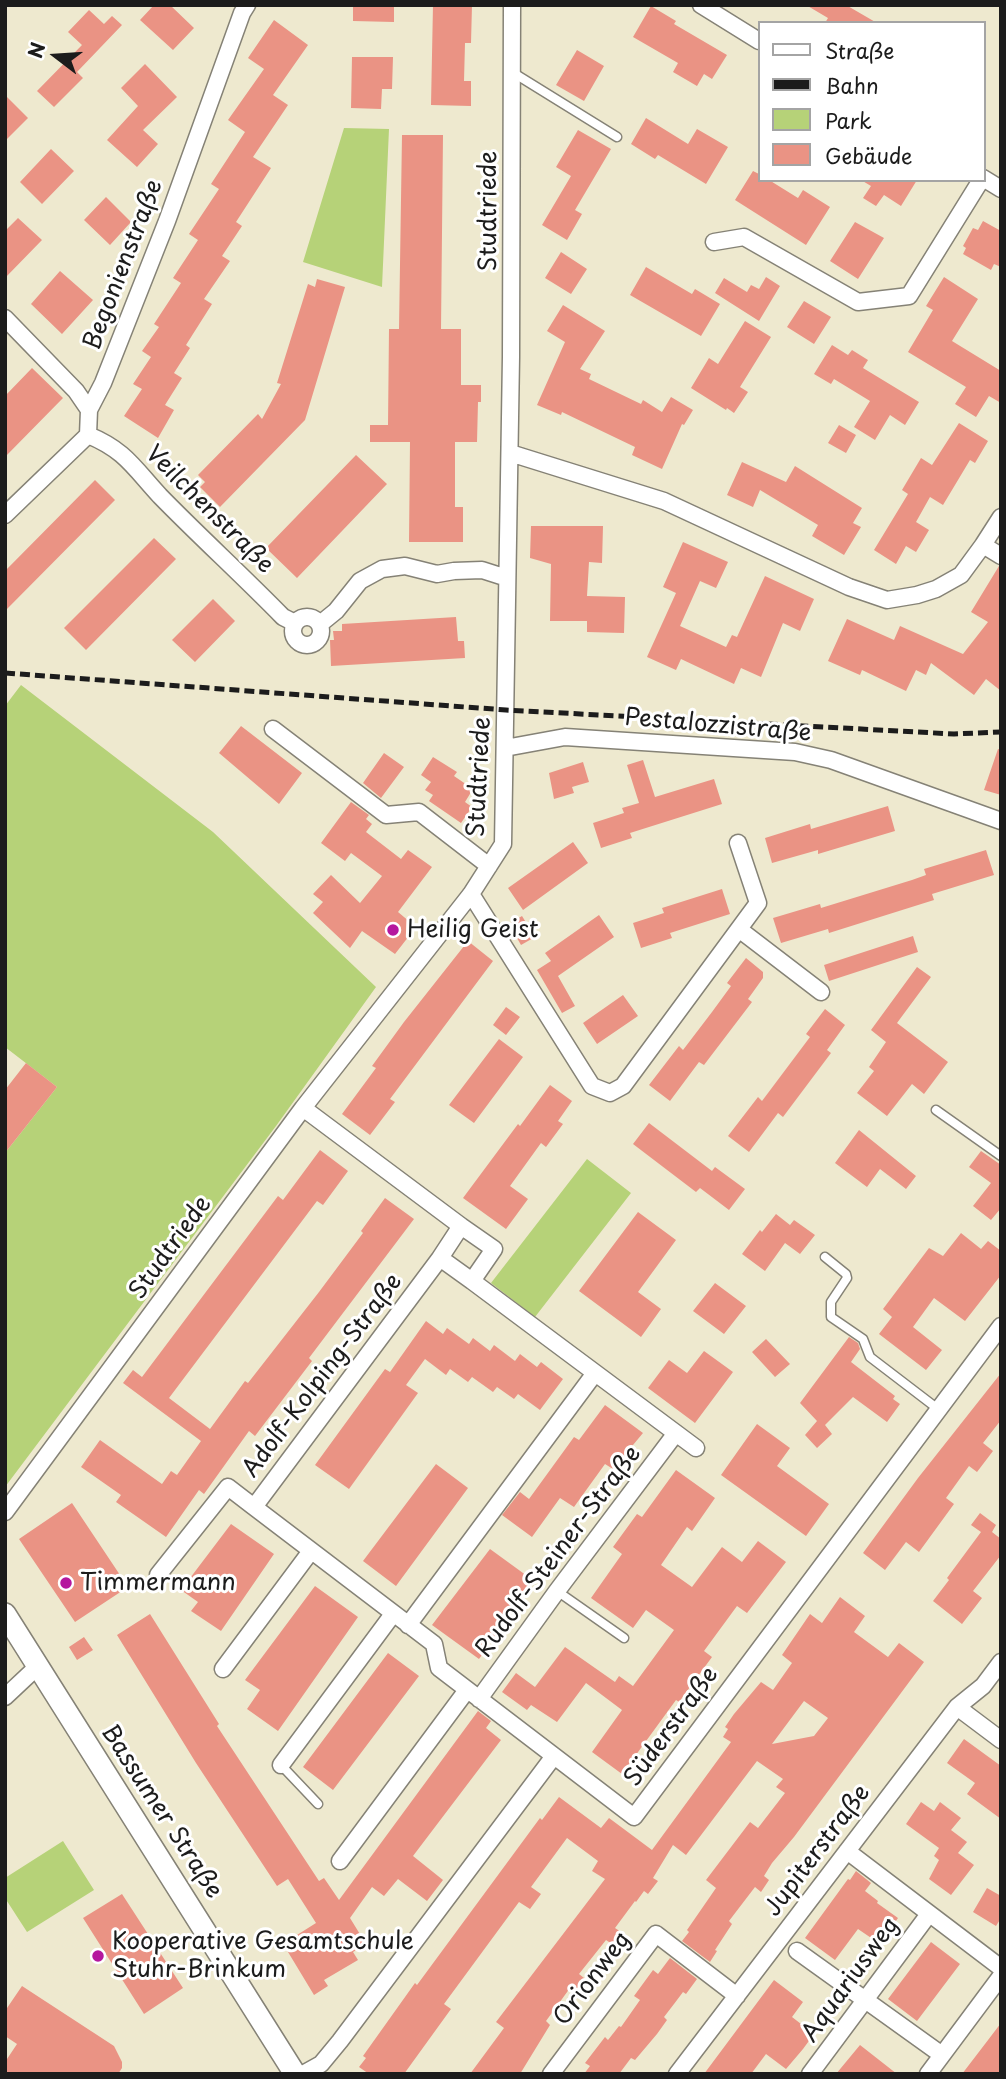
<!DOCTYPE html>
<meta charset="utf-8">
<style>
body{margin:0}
#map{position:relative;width:1006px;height:2079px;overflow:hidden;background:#eee9cf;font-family:"Playpen Sans",sans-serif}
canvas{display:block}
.frame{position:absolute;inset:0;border:7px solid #1c1c1c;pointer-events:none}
.legend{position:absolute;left:758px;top:21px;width:228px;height:161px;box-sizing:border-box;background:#fff;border:2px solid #a4a4a4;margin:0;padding:9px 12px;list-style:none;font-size:21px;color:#1c1c1c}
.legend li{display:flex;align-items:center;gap:14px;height:35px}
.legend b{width:35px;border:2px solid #a4a4a4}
.north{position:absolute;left:21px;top:21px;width:70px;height:70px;-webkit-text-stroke:5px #fff;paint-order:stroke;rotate:287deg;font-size:19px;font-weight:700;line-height:28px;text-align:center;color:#1c1c1c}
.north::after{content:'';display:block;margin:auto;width:24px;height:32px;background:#1c1c1c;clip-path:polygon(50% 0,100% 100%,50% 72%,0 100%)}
</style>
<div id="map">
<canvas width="1006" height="2079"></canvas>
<div class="frame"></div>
<ul class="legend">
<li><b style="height:9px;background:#fff"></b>Straße</li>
<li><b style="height:9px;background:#1c1c1c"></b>Bahn</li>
<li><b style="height:19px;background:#b6d278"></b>Park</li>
<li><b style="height:19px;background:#ea9384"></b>Gebäude</li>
</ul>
<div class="north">N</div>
</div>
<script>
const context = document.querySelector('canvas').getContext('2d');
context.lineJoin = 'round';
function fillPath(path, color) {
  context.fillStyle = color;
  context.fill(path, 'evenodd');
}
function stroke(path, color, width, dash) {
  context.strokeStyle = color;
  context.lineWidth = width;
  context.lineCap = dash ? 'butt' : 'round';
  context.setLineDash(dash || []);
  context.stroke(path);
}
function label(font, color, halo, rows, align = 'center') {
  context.font = font + ' "Playpen Sans",sans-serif';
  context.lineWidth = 6;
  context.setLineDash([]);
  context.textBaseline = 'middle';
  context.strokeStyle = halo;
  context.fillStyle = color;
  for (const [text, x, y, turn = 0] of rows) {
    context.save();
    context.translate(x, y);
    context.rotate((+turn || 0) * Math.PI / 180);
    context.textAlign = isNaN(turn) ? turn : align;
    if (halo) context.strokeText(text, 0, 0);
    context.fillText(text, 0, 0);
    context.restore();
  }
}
fillPath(new Path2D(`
 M344 128 389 129 382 287 303 262Z
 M21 685 213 832 376 987 276 1126 5 1487V1153L57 1087 5 1047V706Z
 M587 1159 631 1193 535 1317 491 1283Z
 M63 1841 94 1890 27 1932 5 1898V1878Z`), '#b6d278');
fillPath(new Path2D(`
 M154 5H170L194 28 173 50 140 20Z
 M353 5H394V22L353 21Z
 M433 5H472L471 43H465L464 81H471V106L431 105Z
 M806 5H846L877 23H825L828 18Z
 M651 6 676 21 674 24 727 55 712 79 704 74 697 86 673 72 678 63 633 37Z
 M89 10 104 24 112 16 122 25 77 72 83 78 54 107 37 91 82 45 68 32Z
 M274 20 308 45 273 95 288 105 253 157 271 168 236 222 242 226 222 256 230 261 204 299 212 304 186 345 190 348 174 373 182 378 165 405 174 410 158 438 124 416 142 389 133 384 151 357 142 351 159 327 154 324 181 283 173 278 198 240 189 234 219 189 211 184 245 132 228 120 264 69 248 58Z
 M577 50 604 66 584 101 556 85Z
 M352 57H393L392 89H382L381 109 351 108Z
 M145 64 177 97 143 130 158 144 137 167 107 140 138 106 121 88Z
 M5 95 28 118 5 141Z
 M646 118 688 144 697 129 728 147 706 184 658 155 655 159 631 144Z
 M578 130 611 149 575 210 582 214 567 240 542 225 571 176 556 167Z
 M402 135H443L441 329H461V385H481V402H478L477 442H455V507H463V542H409L410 442H370V425H388L389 329H399Z
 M51 149 74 171 42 204 20 182Z
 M753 171 759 174V180H769L798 198 803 190 830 207 806 245 735 200Z
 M861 180H917L901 206 884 195 876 206 863 198 871 186Z
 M106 197 131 222 110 245 84 220Z
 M18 218 42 240 5 278V231Z
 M983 221 1001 231V267L994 264 991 270 963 254 966 248 963 246 973 228 978 230Z
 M855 222 884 238 858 279 830 261Z
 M561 252 587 269 571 294 545 278Z
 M646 267 692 294 695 289 720 304 701 336 630 295Z
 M60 271 93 300 62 334 31 304Z
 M766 277 780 286 759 321 715 293 724 278 747 292 751 285 759 289Z
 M944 277 978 299 952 341 1001 371V403L989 396 976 417 955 404 966 387 908 352 933 310 926 306Z
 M317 279 345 287 305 420 220 507 200 487 205 482 198 475 258 414 262 419 281 384 277 383 308 284 315 287Z
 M804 301 831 317 814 344 787 327Z
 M563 305 605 331 580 369 591 374 589 379 641 404 643 400 662 412 671 397 693 410 684 425 682 424 662 469 632 455 635 447 562 412 561 415 537 405 565 342 547 331Z
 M745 321 771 337 740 387 748 392 734 413 727 408 726 410 691 388 709 358 718 364Z
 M832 345 848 355 852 350 868 360 863 368 919 402 905 425 890 415 875 440 854 427 870 401 834 379 831 384 814 374Z
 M32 368 63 398 5 457V396Z
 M959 423 988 441 975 463 970 460 943 505 930 497 916 522 929 530 916 552 906 546 896 564 874 550 908 494 902 490 921 458 932 465Z
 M839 425 856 435 846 453 828 443Z
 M356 455 387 484 297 578 266 548Z
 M742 462 786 482 795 466 862 508 853 523 861 527 844 555 812 536 818 525 760 490 753 507 727 495Z
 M95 480 115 500 5 611V571Z
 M531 526H603L602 563 589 562 587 596 625 597 624 633 587 632V621H550L551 564 530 558Z
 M154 538 176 559 86 650 64 628Z
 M683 542 728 562 716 588 700 581 680 626 726 647 732 635 737 637 765 576 814 599 800 631 783 623 761 677 741 668 734 684 681 659 676 670 647 657 676 593 663 587Z
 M999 566H1001V691L986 679 974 695 931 663 926 675 916 670 906 691 862 670 860 675 828 661 847 619 894 640 900 626 963 654 988 622 971 612Z
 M213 599 235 621 195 662 172 640Z
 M456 617 458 641H464L465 658 331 666 330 640H334L333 631H342V624Z
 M241 726 302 773 279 804 219 753Z
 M998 749 1001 750V795L984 790Z
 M384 753 404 767 381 798 363 783Z
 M433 757 457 772 454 776 473 789 465 802 472 807 461 823 429 801 433 795 425 790 431 782 421 775Z
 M643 760 655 797 714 779 722 804 630 833 632 838 601 848 593 823 624 813 622 808 639 803 627 765Z
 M583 762 589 782 572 787 574 793 554 799 549 773Z
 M351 802 369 815 366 819 372 824 366 832 401 859 408 850 432 867 398 912 416 927 395 954 362 931 350 948 313 913 323 902 313 894 331 875 360 903 382 876 351 853 345 861 321 843Z
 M888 806 895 831 818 854V850L772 863 765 838 810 824 811 829Z
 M573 842 588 863 523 910 508 888Z
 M986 850 994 875 932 894 934 900 829 933 828 929 781 943 773 918 820 904 821 908 912 880 926 875 924 869Z
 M722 889 730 914 670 933 672 938 641 948 633 923 664 913 662 908Z
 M599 915 614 937 558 976 575 1006 562 1013 537 970 551 961 545 953Z
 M522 916 535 937 521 945 509 924Z
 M913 936 918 952 829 981 824 965Z
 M468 941 493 961 390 1099 395 1102 370 1135 342 1114 376 1068 372 1066 404 1022Z
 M746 958 763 972V978L748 999 752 1002 704 1065 699 1062 670 1101 649 1085 679 1046 683 1050 712 1012 731 986 727 983Z
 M917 967 931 977 897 1023 948 1062 924 1094 912 1084 887 1116 857 1093 874 1071 869 1067 886 1042 871 1030Z
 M623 995 638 1016 597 1044 583 1023Z
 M506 1007 520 1017 506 1035 493 1025Z
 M825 1009 845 1025 827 1050 831 1053 783 1117 778 1113 749 1152 728 1136 758 1097 762 1101 810 1037 806 1034Z
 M499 1039 523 1057 474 1123 449 1105Z
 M26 1063 57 1087 5 1153V1090Z
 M550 1085 572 1101 558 1121 563 1124 546 1147 541 1143 510 1186 528 1199 506 1229 463 1198 518 1124 520 1126Z
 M649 1123 712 1171 715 1167 745 1189 729 1210 700 1188 696 1192 633 1144Z
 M859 1130 916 1176 906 1189 880 1169 867 1187 835 1163Z
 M320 1150 348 1171 323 1205 317 1201 169 1398 210 1429 245 1381 248 1383 319 1292 363 1233 361 1231 385 1198 414 1219 309 1358 312 1361 255 1436 249 1431 204 1494 199 1490 166 1537 116 1502 121 1495 81 1467 100 1440 162 1484 171 1471 177 1475 201 1441 123 1383 133 1370 142 1377 278 1196 283 1200Z
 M981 1151 1001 1165V1208L991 1220 973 1206 991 1183 969 1167Z
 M638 1212 676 1240 638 1292 661 1309 641 1337 579 1291Z
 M776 1214 790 1225 794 1220 815 1235 800 1254 785 1243 765 1271 742 1254 760 1230 762 1232Z
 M961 1233 981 1249 988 1241 1001 1251V1275L965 1321 934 1298 913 1327 942 1350 926 1370 879 1334 892 1317 883 1309 929 1248 943 1256Z
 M715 1283 746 1306 724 1334 693 1311Z
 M426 1321 443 1334 447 1328 469 1344 473 1338 490 1351 494 1345 515 1361 520 1354 537 1367 541 1362 563 1379 540 1410 518 1394 514 1399 497 1387 493 1392 472 1377 468 1382 450 1369 446 1375 425 1359 406 1385 418 1393 349 1489 315 1465 385 1369 390 1372Z
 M849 1337 858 1343 860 1349 851 1362 895 1396 893 1399 900 1404 887 1422 853 1397 825 1425 832 1434 817 1448 805 1435 817 1421 800 1403Z
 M766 1339 790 1364 775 1377 752 1352Z
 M704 1351 733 1372 695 1423 648 1388 669 1360 687 1373Z
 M1001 1373V1420L983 1443 993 1451 977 1472 969 1466 946 1498 954 1504 919 1552 906 1542 885 1570 863 1553 918 1478Z
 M605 1405 643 1433 613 1469 605 1464 574 1507 560 1498 532 1537 502 1515 520 1492 529 1499 574 1437 579 1440Z
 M757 1424 790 1448 777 1466 829 1504 806 1536 721 1475Z
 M436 1464 468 1488 396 1586 363 1561Z
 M676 1470 715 1498 692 1531 687 1527 661 1565 692 1587 722 1547 742 1562 758 1541 786 1562 747 1613 737 1606 704 1651 712 1657 679 1702 676 1700 622 1774 592 1752 622 1710 586 1683 557 1722 531 1705 527 1710 502 1692 516 1673 535 1687 565 1647 615 1682 619 1676 633 1686 674 1630 646 1610 633 1628 591 1598 622 1554 613 1547 637 1514 642 1517Z
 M72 1503 128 1587 75 1622 19 1539Z
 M980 1513 996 1525 992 1532 1001 1539V1555L973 1591 982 1598 962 1624 933 1601 949 1580 947 1578 981 1532 971 1525Z
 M231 1524 274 1554 221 1631 191 1611 198 1602 181 1590Z
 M490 1549 534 1581 479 1659 432 1625Z
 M315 1586 358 1617 278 1731 247 1709 260 1690 245 1680Z
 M840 1597 865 1616 854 1632 888 1657 899 1643 924 1662 794 1837 772 1863 764 1876 769 1880 761 1892 755 1887 729 1921 732 1924 715 1950 717 1951 710 1962 682 1941 689 1932 687 1930 716 1888 706 1880 750 1822 758 1828 785 1793 776 1787 783 1779 757 1761 686 1855 673 1845 653 1878 658 1881 648 1894 644 1891 636 1902 635 1901 615 1928 621 1932 612 1944 606 1940 579 1974 584 1978 575 1991 570 1988 546 2021 550 2025 520 2074H470L504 2028 496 2022 605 1879 592 1871 598 1861 567 1838 531 1887 541 1894 530 1909 519 1902 444 2004 451 2009 404 2074H369L359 2067 366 2058 363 2056 415 1983 417 1985 540 1818 542 1820 559 1797 601 1828 609 1818 652 1850 731 1742 723 1737 728 1729 725 1727 734 1714 761 1682 773 1690 792 1663 782 1655 810 1614 822 1623ZM804 1701 828 1718 814 1736 772 1744Z
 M150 1614 219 1724 217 1726 319 1881 324 1878 339 1900 478 1711 491 1721 486 1728 501 1740 413 1856 443 1880 427 1901 398 1879 384 1896 372 1887 350 1918 366 1944 353 1952 358 1960 324 1980 328 1986 314 1995 285 1947 299 1938 297 1935 316 1923 288 1879 277 1886 196 1763 117 1635Z
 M84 1637 93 1650 77 1660 69 1647Z
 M388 1653 419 1676 333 1790 303 1767Z
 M964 1739 1001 1766V1819L967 1794 975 1783 947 1763Z
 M921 1802 934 1811 940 1802 961 1818 951 1830 967 1842 958 1853 974 1865 951 1895 929 1879 939 1860 934 1856 939 1848 906 1824Z
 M856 1871 871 1883 865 1891 878 1901 877 1903 898 1918 880 1944 858 1929 835 1960 805 1938 848 1879 850 1880Z
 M987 1888 1001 1896V1918L996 1926 973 1912Z
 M122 1894 183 1988 144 2014 83 1918Z
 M931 1942 960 1964 917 2021 888 1999Z
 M670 1958 697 1979 686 1994 683 1992 674 2004 664 2017 667 2020 657 2034 635 2060 631 2058 619 2074H584L590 2066 585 2063 605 2037 608 2040 619 2026 621 2027 640 2000 634 1996 653 1970 658 1974Z
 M774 1980 803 2002 792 2017 814 2034 803 2049 786 2069 766 2054 751 2074H704Z
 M22 1986 114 2046 122 2062V2068L118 2074H5V2062L17 2044 5 2036V2011Z
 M1001 2023V2074H962L985 2044Z
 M860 2045 897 2074H836Z`), '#ea9384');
const service = new Path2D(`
 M512 72 617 137
 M936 1110 1001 1156
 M825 1257 846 1274 847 1278 831 1302V1317L863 1339 870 1357 938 1409
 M557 1591 624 1638
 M281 1765 318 1804`);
const minor = new Path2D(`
 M701 5 759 41
 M983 178 1001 189
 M714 242 744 237 858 302 909 296 981 180
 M5 318 76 391 89 410
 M88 435C125 450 134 468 160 496 200 537 243 576 283 617L295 623
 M510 453 664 501 849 587 887 600 917 595 936 589 961 575 983 545 1001 517
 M5 515 88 435 89 410 103 383 167 221 242 13 247 5
 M983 545 1001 556
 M293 631a14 14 0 1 1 28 0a14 14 0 1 1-28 0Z
 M320 624 336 611 360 581 382 569 405 566 437 574 454 571 482 570 507 578
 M273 729 386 815 419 812 489 866
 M505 748 565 737 795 752 831 760 1001 821
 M471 894 592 1086 610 1093 623 1086 758 903 738 843
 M740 930 821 992
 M303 1108 461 1226
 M472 1281 440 1258 461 1226 494 1249 472 1281 696 1448
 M254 1507 434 1644 439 1668 634 1817 1001 1326
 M5 1512 303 1108 471 894 503 844 511 357 512 5
 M158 1575 228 1487 254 1507 440 1258
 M408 1625 595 1373
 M223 1669 311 1551
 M5 1697 37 1667
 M479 1699 557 1591 676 1433
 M957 1707 1001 1740
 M281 1765 393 1614
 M847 1851 1001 1968
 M340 1861 467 1690
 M797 1951 942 2055
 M303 2074 321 2064 340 2041 554 1756
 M551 2074 656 1934 737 1996
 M677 2074 957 1707 983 1686 1001 1662
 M810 2074 929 1914
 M928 2074 1001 1976`);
const tertiary = new Path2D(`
 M5 1614 295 2074`);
stroke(service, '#858276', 11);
stroke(minor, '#858276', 19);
stroke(tertiary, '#858276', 24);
stroke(service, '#fff', 8);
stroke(minor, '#fff', 16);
stroke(tertiary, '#fff', 21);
stroke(new Path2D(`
 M5 673 506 710 954 734 1001 732`), '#1c1c1c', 5, [10, 5]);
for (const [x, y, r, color] of [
 [393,930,7,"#b5179e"],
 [66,1583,7,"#b5179e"],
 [98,1956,7,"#b5179e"]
]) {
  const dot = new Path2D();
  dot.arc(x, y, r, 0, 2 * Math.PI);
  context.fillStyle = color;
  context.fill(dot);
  stroke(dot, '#fff', 2.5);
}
label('24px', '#1c1c1c', '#fff', [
 ["Studtriede",489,211,-90],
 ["Begonienstraße",124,265,-69],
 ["Veilchenstraße",209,510,45],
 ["Pestalozzistraße",718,726,5],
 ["Studtriede",480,777,-87],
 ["Studtriede",171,1248,-54],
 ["Adolf-Kolping-Straße",323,1376,-53],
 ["Rudolf-Steiner-Straße",559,1552,-53],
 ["Süderstraße",672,1727,-54],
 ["Bassumer Straße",161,1812,57],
 ["Jupiterstraße",818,1851,-53],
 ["Orionweg",593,1979,-53],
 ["Aquariusweg",851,1980,-54]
]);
label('24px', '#1c1c1c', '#fff', [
 ["Heilig Geist",407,930],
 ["Timmermann",80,1583],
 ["Kooperative Gesamtschule",112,1942],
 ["Stuhr-Brinkum",112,1970]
], 'left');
</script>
